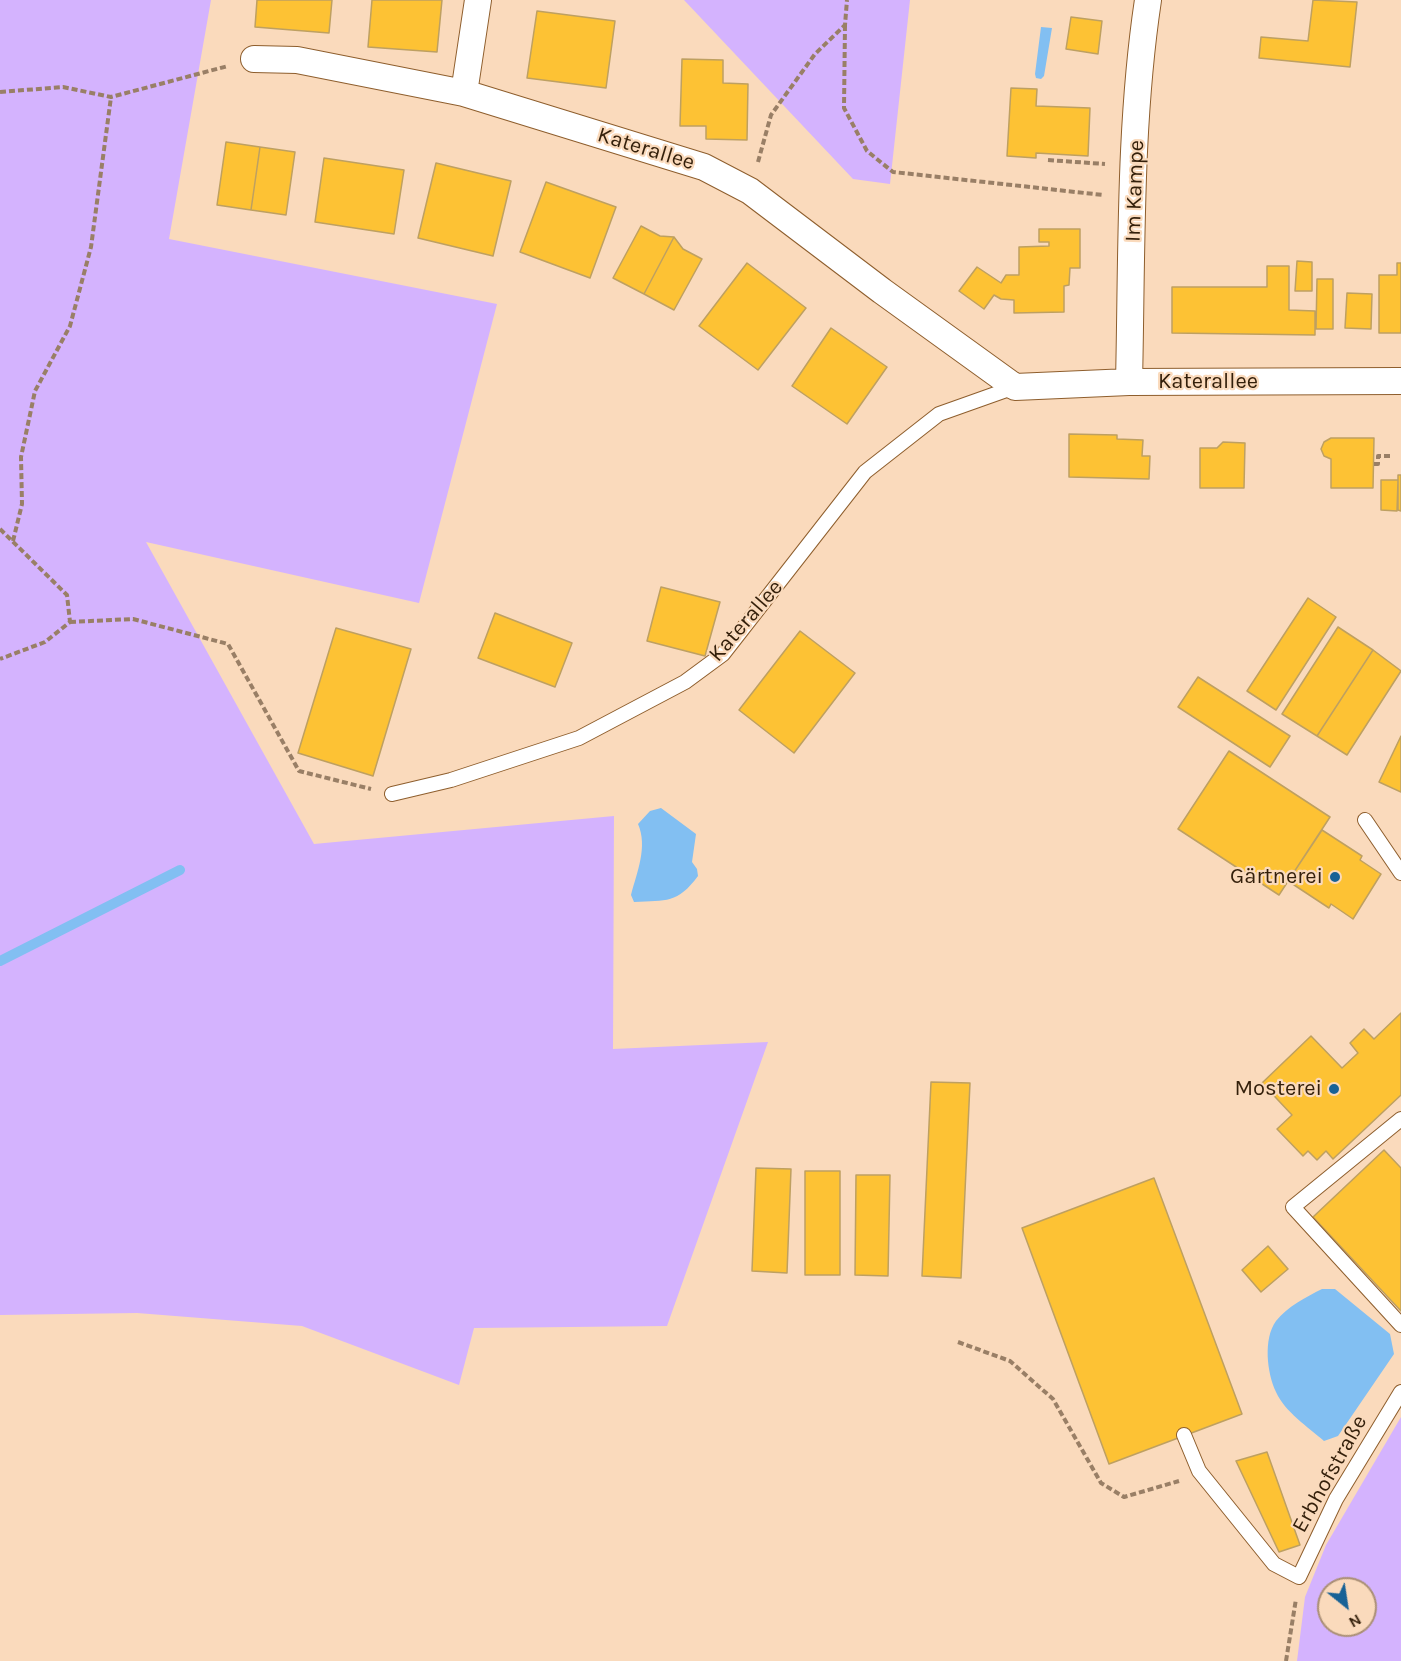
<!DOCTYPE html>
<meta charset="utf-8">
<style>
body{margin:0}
#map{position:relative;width:1401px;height:1661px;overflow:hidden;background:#fadabc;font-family:Karla,sans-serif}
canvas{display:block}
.north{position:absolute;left:1317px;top:1577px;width:60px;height:60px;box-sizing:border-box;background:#fadabc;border:2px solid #aa8f75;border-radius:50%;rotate:150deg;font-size:16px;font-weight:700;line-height:24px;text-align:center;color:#331f0a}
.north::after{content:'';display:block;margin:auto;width:21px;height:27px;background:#186296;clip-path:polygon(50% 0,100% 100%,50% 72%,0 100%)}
</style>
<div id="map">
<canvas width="1401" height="1661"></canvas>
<div class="north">N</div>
</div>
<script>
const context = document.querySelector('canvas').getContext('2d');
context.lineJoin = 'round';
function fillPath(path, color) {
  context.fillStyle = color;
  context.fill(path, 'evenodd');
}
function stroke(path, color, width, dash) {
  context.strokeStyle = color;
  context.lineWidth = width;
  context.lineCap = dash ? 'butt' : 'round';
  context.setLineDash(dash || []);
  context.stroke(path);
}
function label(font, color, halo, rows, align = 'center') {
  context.font = font + ' Karla,sans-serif';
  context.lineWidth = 4.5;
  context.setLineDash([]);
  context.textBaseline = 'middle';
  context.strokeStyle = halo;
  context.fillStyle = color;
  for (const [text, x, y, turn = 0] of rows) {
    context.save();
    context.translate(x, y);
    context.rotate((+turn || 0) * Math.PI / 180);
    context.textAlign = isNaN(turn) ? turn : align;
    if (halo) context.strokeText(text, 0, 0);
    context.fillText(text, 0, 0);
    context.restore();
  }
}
fillPath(new Path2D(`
 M0 0H211L169 239 497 304 419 603 146 542 314 844 614 816 613 1049 768 1042 667 1326 474 1328 459 1385 302 1326 137 1313 0 1315Z
 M684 0H910L890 184 853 179Z
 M1401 1417V1661H1297L1305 1597 1326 1545ZM1329 1589H1365V1625H1329Z`), '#d4b3fe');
fillPath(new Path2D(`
 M1041 27 1052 28 1044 76 1041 79 1036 78 1035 74Z
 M661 808 696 834 692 862 697 869 698 876C677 904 667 900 634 902L631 895C637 872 648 847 638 824L650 811Z
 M1322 1289H1335L1390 1334 1394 1354 1338 1436 1324 1441C1308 1427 1285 1412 1276 1392 1267 1373 1263 1339 1276 1321 1287 1307 1306 1297 1322 1289Z`), '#82bff2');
stroke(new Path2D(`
 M0 961 180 870`), '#82bff2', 10);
const building = new Path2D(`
 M257 0H332L329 33 255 27Z
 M372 0H442L437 52 368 47Z
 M1313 0 1357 2 1350 67 1259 58 1261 37 1308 41Z
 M537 11 615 21 606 88 527 78Z
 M1071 17 1102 21 1098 54 1066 49Z
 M682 59 723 60V83L748 84 747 140 706 139V126H680Z
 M1011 88 1037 89 1036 106 1090 108 1088 156 1036 153V158L1007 156Z
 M226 142 260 147 251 210 217 205Z
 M260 147 295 152 286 215 251 210Z
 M324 158 404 170 394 234 315 222Z
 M436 163 511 181 493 256 418 238Z
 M546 182 616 207 590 278 520 252Z
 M641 226 660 236 674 237 644 294 613 278Z
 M1039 229H1080V268H1070L1069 285 1064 286V312L1014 313V300L1001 299 994 295 984 309 959 291 977 267 1001 283 1006 275H1019V247L1049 246V242H1039Z
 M674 237 683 249 702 259 674 310 644 294Z
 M1297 261 1312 262V291H1295Z
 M747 263 806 308 758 370 699 326Z
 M1397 263H1401V333H1379V275H1397Z
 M1267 266H1289V310L1315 311V335L1172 333V287H1267Z
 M1317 279H1333V329H1316Z
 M1347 293 1372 294 1371 329 1345 328Z
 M831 328 887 367 847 424 792 386Z
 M1069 434 1117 435V439L1143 440 1142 456H1150L1149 479 1069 477Z
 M1331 438H1374L1373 488H1331V459L1324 456 1321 449 1324 442Z
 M1223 442 1245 443 1244 488H1200V448H1217Z
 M1398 475H1401V511L1398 510Z
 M1381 480H1398L1397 511 1381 510Z
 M661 587 720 602 705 656 647 641Z
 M1308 598 1336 617 1276 710 1247 691Z
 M495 613 572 643 555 687 478 658Z
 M1338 627 1373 650 1317 736 1282 714Z
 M336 628 411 649 373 776 298 753Z
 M800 631 855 673 794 753 739 710Z
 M1373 650 1401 671 1347 755 1317 736Z
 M1198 677 1290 736 1270 767 1178 707Z
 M1401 736V792L1379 782Z
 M1229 751 1330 817 1279 895 1178 829Z
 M1322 830 1362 856 1360 860 1381 874 1353 919 1331 904 1329 908 1288 881Z
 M1401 1013V1095L1333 1159 1326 1151 1317 1160 1308 1151 1303 1156 1277 1129 1292 1115 1262 1083 1311 1036 1342 1068 1358 1053 1350 1043 1364 1029 1374 1039Z
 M931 1082 970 1083 961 1278 922 1276Z
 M1384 1150 1401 1168V1311L1313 1217Z
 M756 1168 791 1169 787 1273 752 1271Z
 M805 1171H840V1275H805Z
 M856 1175H890L888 1276 855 1275Z
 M1154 1178 1242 1414 1109 1464 1022 1228Z
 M1268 1246 1288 1269 1261 1292 1242 1270Z
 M1267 1452 1300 1545 1279 1552 1236 1461Z`);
fillPath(building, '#fdc234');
stroke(building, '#bea061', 1.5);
const service = new Path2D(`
 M392 794 451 780 579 738 685 682 723 654 865 472 939 414 1015 387
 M1365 820 1401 873
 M1401 1119 1293 1207 1401 1325
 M1184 1435 1199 1471 1274 1564 1299 1577 1336 1499 1401 1392`);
const minor = new Path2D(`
 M254 59 297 60 464 93 704 167 750 191 882 291 1015 387 1129 382 1401 381
 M464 93 478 0
 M1129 382C1132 255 1129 126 1148 0`);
stroke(service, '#8e5e2d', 16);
stroke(minor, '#8e5e2d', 28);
stroke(new Path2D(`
 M845 25 844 108 867 151 893 172 1103 195
 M0 92 63 87 111 97 228 66
 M1048 160 1105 164
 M758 162 771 115 815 54 845 25 847 0
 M1374 464H1378V456H1391
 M0 529 67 595 70 622 45 642 0 659
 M13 541 22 504 21 457 35 391 70 326 91 247 111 97
 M70 622 133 619 228 644 299 771 371 789
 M958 1342 1010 1361 1053 1399 1101 1483 1124 1497 1179 1481
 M1286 1661 1296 1599`), '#997f66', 4, [6, 3]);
stroke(service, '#fff', 14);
stroke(minor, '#fff', 26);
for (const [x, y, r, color] of [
 [1335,877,6,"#186296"],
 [1334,1089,6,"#186296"]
]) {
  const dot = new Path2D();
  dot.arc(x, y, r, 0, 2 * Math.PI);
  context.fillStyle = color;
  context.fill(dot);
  stroke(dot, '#fadabc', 2);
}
label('22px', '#331f0a', '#fadabc', [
 ["Katerallee",646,149,17],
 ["Im Kampe",1135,191,-88],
 ["Katerallee",1208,382],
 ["Katerallee",746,621,-49],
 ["Erbhofstraße",1330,1474,-61]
]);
label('22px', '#331f0a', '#fadabc', [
 ["Gärtnerei",1323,877],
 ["Mosterei",1322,1089]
], 'right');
</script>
